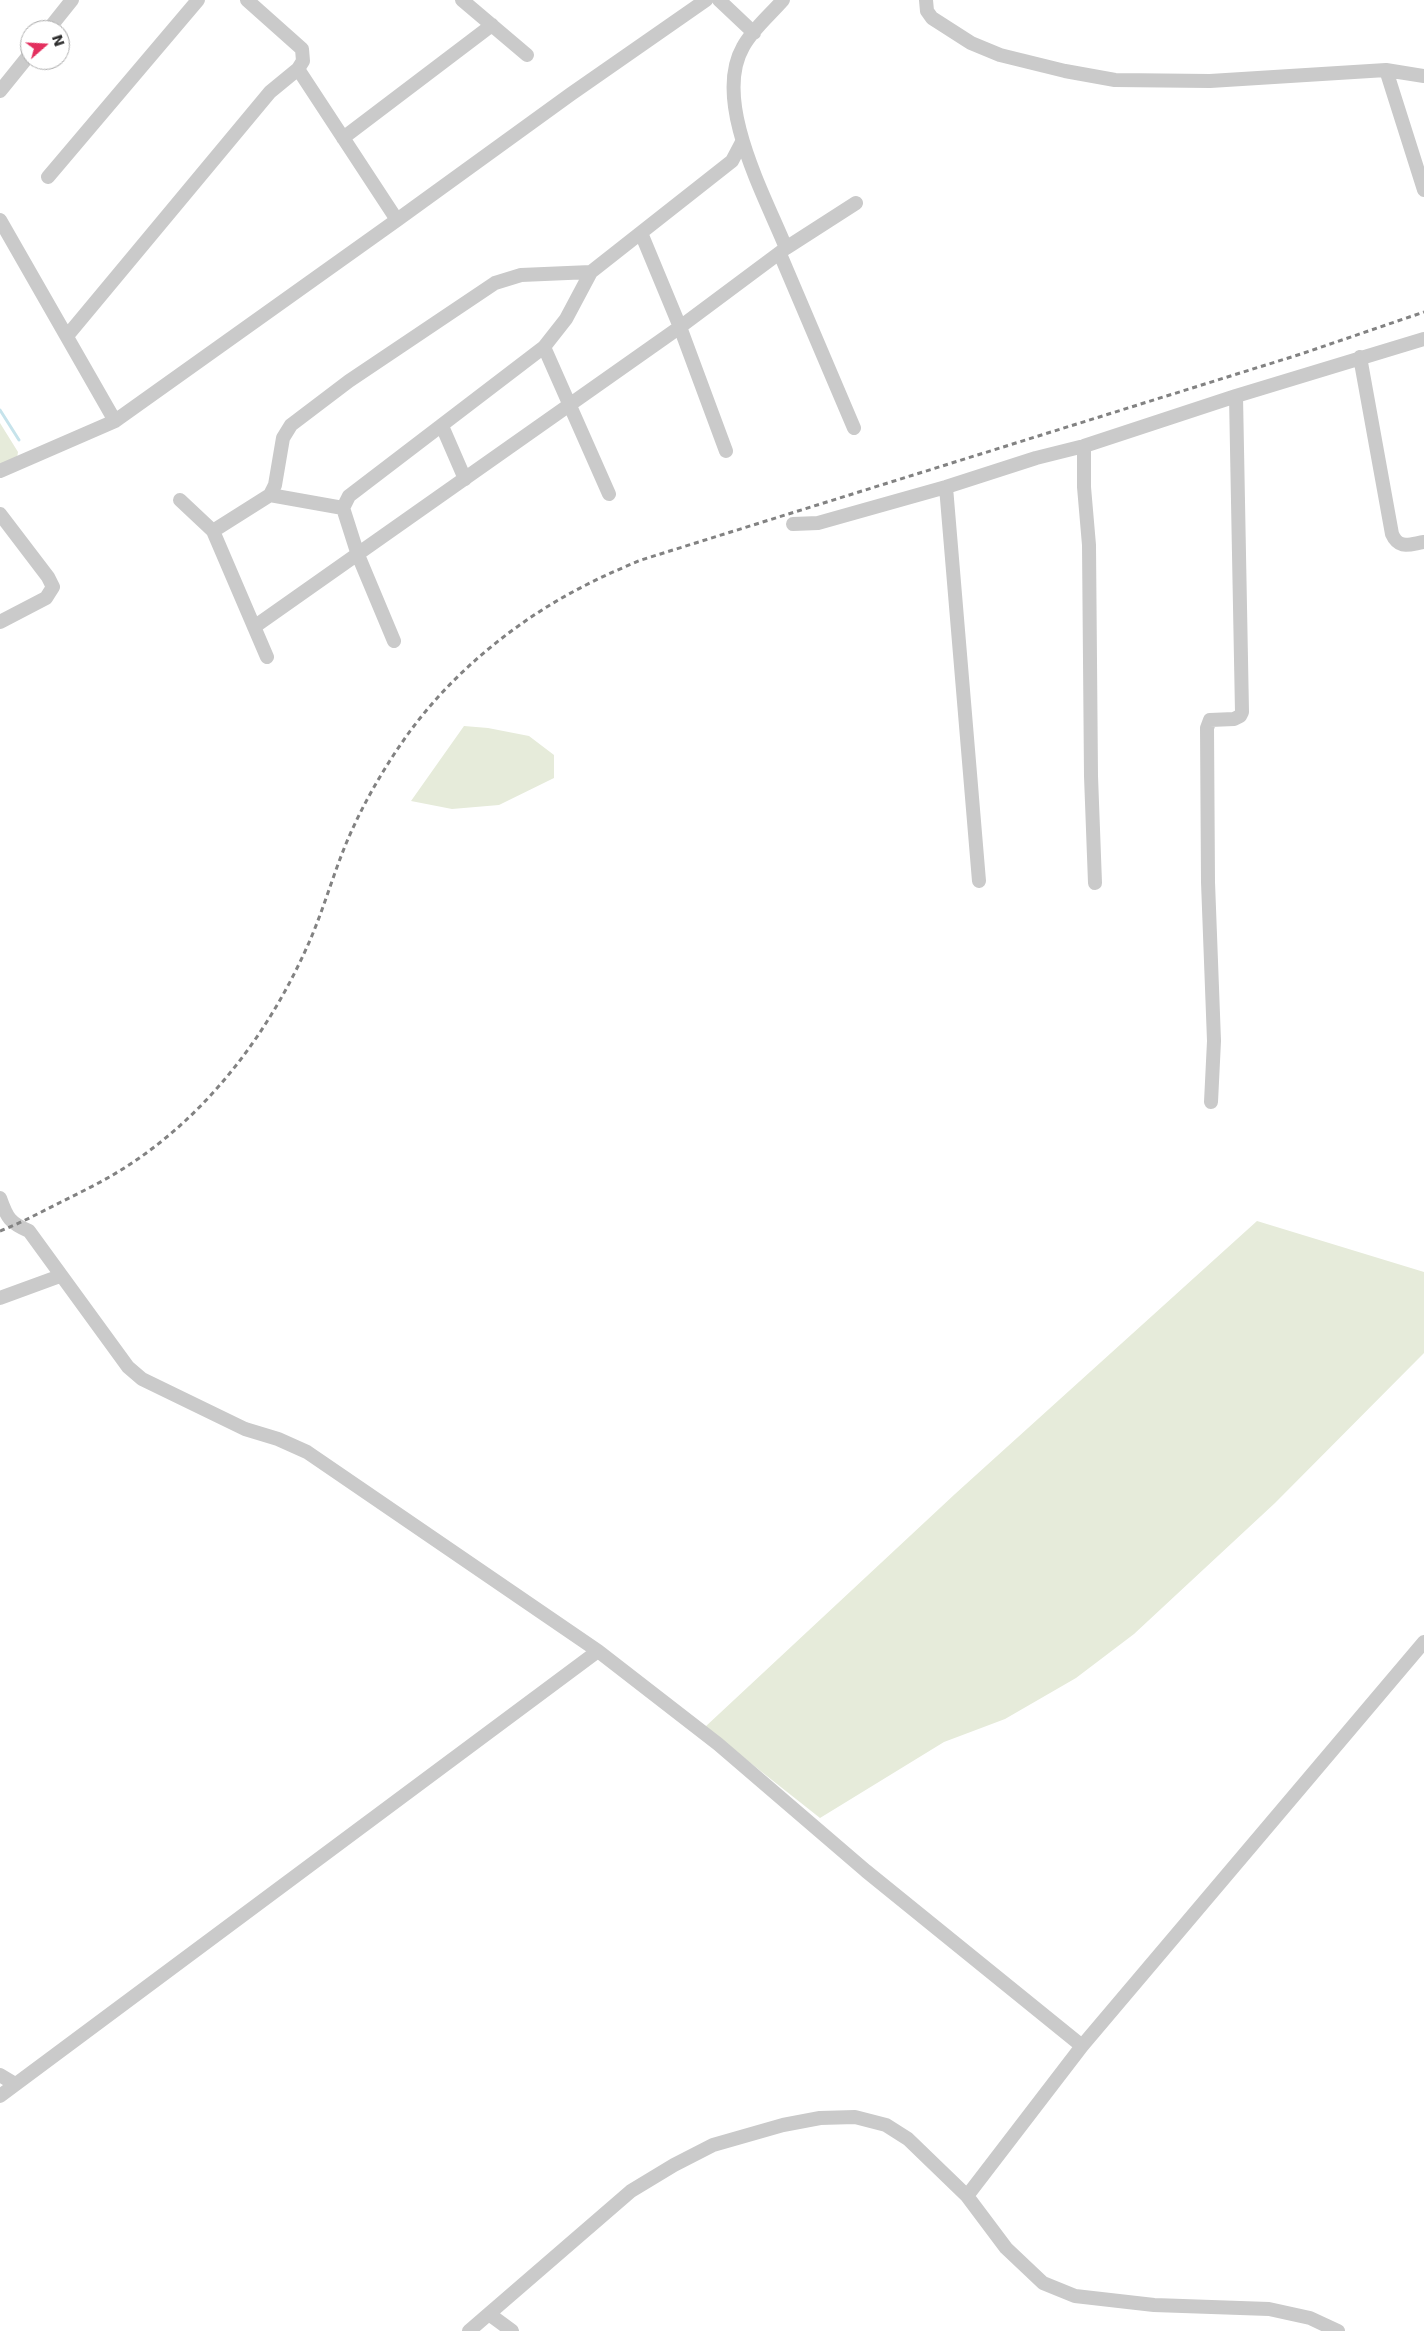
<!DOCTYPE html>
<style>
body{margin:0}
#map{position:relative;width:1424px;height:2331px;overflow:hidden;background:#fff;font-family:"DejaVu Sans",sans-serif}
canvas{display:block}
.north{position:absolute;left:20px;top:20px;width:50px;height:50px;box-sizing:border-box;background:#fff;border:1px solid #ababab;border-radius:50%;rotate:71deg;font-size:14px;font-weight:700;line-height:20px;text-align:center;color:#2d2d2d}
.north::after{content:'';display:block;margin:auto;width:18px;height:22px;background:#e32f5e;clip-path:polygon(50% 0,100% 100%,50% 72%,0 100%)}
</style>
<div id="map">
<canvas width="1424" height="2331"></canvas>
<div class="north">N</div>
</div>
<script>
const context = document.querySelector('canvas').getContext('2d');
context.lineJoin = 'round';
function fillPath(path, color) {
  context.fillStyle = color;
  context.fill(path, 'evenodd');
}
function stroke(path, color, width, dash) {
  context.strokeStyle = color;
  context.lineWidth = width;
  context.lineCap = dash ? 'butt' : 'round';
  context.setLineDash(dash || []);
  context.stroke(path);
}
fillPath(new Path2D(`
 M0 423 18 452 17 458 3 466 0 463Z
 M464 726 488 728 529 736 554 755V778L499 805 452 809 411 801Z
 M1257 1221 1424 1272V1353L1275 1503 1134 1634 1076 1678 1005 1719 944 1742 820 1818 705 1727 955 1494Z`), '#e6ebda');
stroke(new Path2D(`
 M0 410 19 440`), '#c6e3eb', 3);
stroke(new Path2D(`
 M247 0 302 49 303 61 298 69 397 220
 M462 0 527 55
 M719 0 754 33
 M783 0C770 15 752 30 743 47 712 101 765 196 786 248
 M926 0 927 11 932 18 971 43 1000 55 1065 71 1115 80 1210 81 1386 70 1424 76
 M48 30 72 0
 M1386 70 1424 190
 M0 91 30 54
 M343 138 492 25
 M48 177 198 0
 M0 220 115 421
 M641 233 680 327 726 451
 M780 254 854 428
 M67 336 270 92 298 69
 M544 347 609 494
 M1360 357 1392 534C1399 550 1410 544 1424 542
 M442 426 465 479
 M1084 446V487L1089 545 1091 776 1095 883
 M0 471 115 421 397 220 571 94 706 0
 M946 487 979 881
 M270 495 343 508
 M180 500 213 531 267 657
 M0 514 48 577 53 587 46 598 0 622
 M793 524 818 523 946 487 1036 458 1084 446 1236 396 1424 339
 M213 531 270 495 275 485 283 438 291 425 349 381 495 283 521 275 591 272
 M254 627 680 327 786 248 856 203
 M394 641 358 555 343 508 349 496 544 347 566 319 591 272 732 161 742 142
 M1211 1102 1214 1041 1208 882 1207 728 1210 720 1234 719 1240 716 1242 712 1236 396
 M0 1198C7 1218 10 1223 29 1231L128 1367 142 1379 245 1429 278 1439 307 1452 598 1651 718 1744 866 1871 1082 2046 967 2196
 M0 1298 60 1276
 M1082 2046 1424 1642
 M0 2075 15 2084
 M0 2096 598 1651
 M489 2314 512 2331
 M469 2331 631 2191 674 2165 713 2145 783 2125 820 2118 855 2117 886 2125 908 2139 967 2196 1006 2248 1043 2283 1075 2296 1154 2305 1269 2309 1310 2318 1338 2331`), '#cacaca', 14);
stroke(new Path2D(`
 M0 1231C21 1223 41 1212 61 1202 81 1192 102 1182 121 1170 205 1118 267 1036 307 947 323 912 333 874 348 839 364 802 385 766 408 734 452 673 517 620 584 586 603 576 622 568 641 560L1301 354 1424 312`), '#828282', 3, [5, 4]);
</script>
